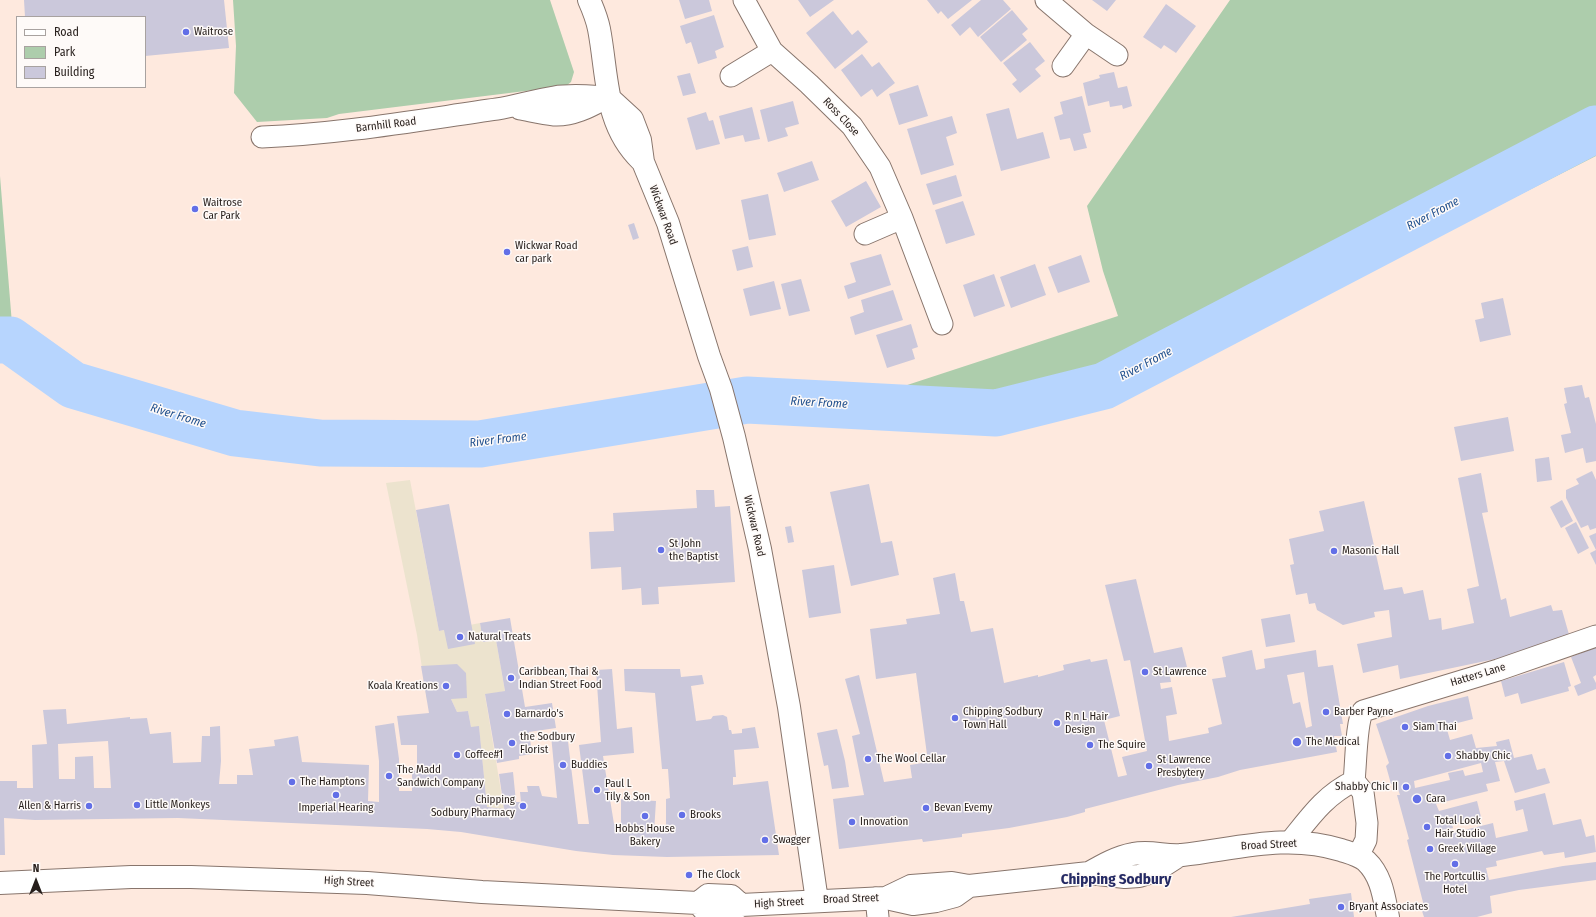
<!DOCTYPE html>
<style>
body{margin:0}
#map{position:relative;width:1596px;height:917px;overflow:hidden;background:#fee9de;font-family:"Fira Sans Condensed",sans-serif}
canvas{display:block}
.legend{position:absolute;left:16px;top:16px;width:130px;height:72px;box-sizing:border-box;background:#fefaf8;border:1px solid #a8a2a0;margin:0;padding:5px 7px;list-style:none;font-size:12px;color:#261e1b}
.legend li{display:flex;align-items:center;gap:8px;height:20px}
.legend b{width:20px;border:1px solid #a8a2a0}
.north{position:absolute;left:16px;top:861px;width:40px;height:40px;-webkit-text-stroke:3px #fefaf8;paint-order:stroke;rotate:0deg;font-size:11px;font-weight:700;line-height:16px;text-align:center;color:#261e1b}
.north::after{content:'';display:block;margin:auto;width:14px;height:18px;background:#261e1b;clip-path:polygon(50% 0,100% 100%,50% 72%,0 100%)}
</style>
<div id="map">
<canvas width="1596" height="917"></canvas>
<ul class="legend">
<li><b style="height:5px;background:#fff"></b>Road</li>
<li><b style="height:11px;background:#adcdac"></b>Park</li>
<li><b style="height:11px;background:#cbc8db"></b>Building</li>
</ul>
<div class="north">N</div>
</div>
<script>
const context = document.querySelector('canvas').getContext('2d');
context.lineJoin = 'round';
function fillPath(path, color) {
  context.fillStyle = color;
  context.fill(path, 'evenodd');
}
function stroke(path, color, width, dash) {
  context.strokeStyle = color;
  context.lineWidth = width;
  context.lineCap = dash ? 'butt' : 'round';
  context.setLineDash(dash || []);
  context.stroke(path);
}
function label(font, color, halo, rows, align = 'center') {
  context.font = font + ' "Fira Sans Condensed",sans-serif';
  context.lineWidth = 3;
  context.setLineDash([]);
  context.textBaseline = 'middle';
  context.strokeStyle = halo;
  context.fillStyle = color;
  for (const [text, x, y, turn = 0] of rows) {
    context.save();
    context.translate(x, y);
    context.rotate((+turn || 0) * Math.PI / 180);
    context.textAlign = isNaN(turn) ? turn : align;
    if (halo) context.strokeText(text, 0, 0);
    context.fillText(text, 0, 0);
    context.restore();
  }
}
fillPath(new Path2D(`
 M410 480 439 631 480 623 483 642 496 640 505 691 485 695 504 809 487 807 479 727H471L468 711 457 712 451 699 427 701 417 635 386 483Z`), '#ece3ce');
fillPath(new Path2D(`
 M233 0H550L574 72 571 82 566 86 339 114 327 118 257 122 234 93 236 46Z
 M1230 0H1596V156L1116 400 997 425 899 421 898 388 1118 316 1103 271 1087 206Z
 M0 176 12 324 0 323Z`), '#adcdac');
stroke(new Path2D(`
 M0 340H10L73 385 235 433 320 443 480 444 747 400 996 413 1104 386 1596 129`), '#b7d5fe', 47);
fillPath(new Path2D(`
 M24 0H224L229 48 145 56V17H25Z
 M679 0H709L712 11 685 19Z
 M798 0H834L810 17Z
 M927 0H972L948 19 941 11 938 14Z
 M981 0H1003L1011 9 978 37 970 27 960 36 951 25Z
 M1092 0H1116L1107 11Z
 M1166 4 1196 26 1176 53 1164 45 1161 49 1143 37Z
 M1012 10 1028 29 1022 34 1027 40 1001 62 980 37Z
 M833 11 852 35 858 30 868 42 835 69 806 33Z
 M714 15 724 47 715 51 717 58 698 64 691 42 686 44 680 26Z
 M1030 42 1045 61 1035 69 1041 76 1020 93 1012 84 1017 80 1003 63Z
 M862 54 872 67 879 62 895 83 877 97 872 89 861 97 841 70Z
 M1114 72 1118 88 1127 86 1132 106 1123 109 1122 105 1110 107 1109 101 1088 106 1083 83 1100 78 1099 75Z
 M690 73 696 93 683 96 677 76Z
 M918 85 928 116 899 125 889 94Z
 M1082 96 1091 132 1083 134 1087 148 1074 151 1070 138 1060 140 1054 117 1063 114 1060 102Z
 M793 101 799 124 785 128 788 136 768 142 760 110Z
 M752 107 760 139 745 142 743 135 725 139 719 116Z
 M1009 108 1017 139 1043 132 1050 158 1001 171 986 114Z
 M706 112 709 121 713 120 720 144 696 150 687 118Z
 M952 116 957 133 946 137 954 165 921 175 907 129Z
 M812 161 819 180 784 192 777 173Z
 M956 175 962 196 933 205 926 184Z
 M866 181 881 207 846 227 831 201Z
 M768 194 776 235 749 240 741 200Z
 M963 201 975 235 946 244 935 210Z
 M634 223 639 238 633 240 628 225Z
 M748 246 753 267 737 271 732 250Z
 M881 254 891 285 848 299 844 286 856 282 850 263Z
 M1081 255 1090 282 1058 293 1048 267Z
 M1035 264 1046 295 1011 308 1000 277Z
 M994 274 1005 306 974 317 963 285Z
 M801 279 810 311 789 316 781 284Z
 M774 281 781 309 750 316 743 289Z
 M893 290 903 320 855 335 850 317 864 312 861 300Z
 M1503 298 1511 335 1480 342 1475 320 1484 318 1481 303Z
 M911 324 918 347 912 349 915 359 887 368 876 335Z
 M1582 385 1585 398 1589 397 1596 424V461L1586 463 1583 448 1565 453 1561 435 1571 433 1564 404 1567 403 1564 388Z
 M1508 417 1514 451 1461 461 1454 427Z
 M1549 457 1552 480 1537 482 1535 459Z
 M1592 471 1596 480V528L1590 530 1588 525 1581 528 1566 498V490L1579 484 1576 479Z
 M1481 473 1488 512 1482 513 1501 600 1506 598 1510 617 1551 605 1553 611 1562 610 1570 638 1497 664 1495 659 1400 679 1398 665 1363 673 1357 644 1392 637 1389 610 1374 612 1375 617 1343 625 1317 610 1315 603 1309 604 1307 593 1296 595 1290 565 1294 564 1289 539 1324 531 1319 511 1364 501 1384 590 1402 587 1404 594 1423 590 1429 620 1441 618 1442 630 1474 623 1467 589 1479 586 1458 478Z
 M869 484 881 543 892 541 899 575 851 586 830 492Z
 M696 490H714L715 507 730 506 735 582 658 587 659 604 642 605 641 588 622 590 621 567 591 569 589 532 614 531 613 513 697 508Z
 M1562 500 1573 521 1561 528 1550 507Z
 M449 504 475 644 448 649 444 630 439 631 416 510Z
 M1576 522 1589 548 1578 554 1565 528Z
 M791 526 794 542 788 543 785 527Z
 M1596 533V550L1589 536Z
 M1596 550V565L1590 553Z
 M834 565 841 613 809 618 802 570Z
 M955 573 960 601H964L971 632 993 628 1004 683 1038 675V677L1064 670 1063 665 1090 659 1091 662 1107 659 1120 716 1104 720 1118 777 1127 775 1122 757 1147 751 1130 660 1124 661 1105 585 1136 579 1154 653 1182 647 1187 667 1169 671 1171 682 1160 683 1161 689 1172 687 1177 714 1166 716 1169 741 1209 733 1208 728 1222 724 1212 679 1226 677 1222 657 1252 650 1256 670 1265 668 1264 659 1316 650 1318 667 1333 665 1343 724H1340L1342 736H1334L1337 752 1240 770 1218 777 1178 785 1085 809V812L1067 817 1009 828 962 834V837L923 842 922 839 839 849 833 799 864 795 852 736 860 734 845 679 859 675 884 782 912 778 910 765 928 762 916 673 876 679 870 629 907 624 906 619 940 614 933 578ZM1304 672 1312 726 1306 728 1300 702 1293 704 1287 675Z
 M1290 614 1295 642 1266 647 1261 619Z
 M510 618 525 707 552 703 556 728 529 732 532 754 519 756V759L497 763 485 694 505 691 496 640 483 642 480 623Z
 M1596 647V675L1593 677 1596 683V689L1578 696 1574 686 1581 683 1571 657Z
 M1564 662 1571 686 1568 687 1569 691 1521 704 1518 693 1505 697 1501 681Z
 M457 664 466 673 467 698 451 699 457 712 468 711 471 727 479 726 487 807 504 809 499 774 513 772 516 802H521L520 792H528L527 786H539L542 796 557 798 551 735 567 733 578 824H589L579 745 601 742 596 670 612 669 617 729 632 727 634 753 603 756 614 824 621 825V799L656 801 654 832 666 831V799L670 798 668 769H662L655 693 625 691 624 669H680L681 677 702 675 704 684 691 686 696 721 711 719 713 716 723 715 727 717 729 730H731L732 734 742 733V729L755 727 759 748 734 750 736 777H733V785L768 781 779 855 667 857 613 855 576 851 461 832 427 829 178 818 35 820 4 818 5 855H0V781H17V788H33L32 745 47 744 43 710 66 709 67 724 130 717V719L147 718 150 734 171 732 173 763 201 762 202 736H210V727L220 726 221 761 219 784H237V775H253L249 749 275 746 274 740 298 736 302 762 369 765 368 801 379 802V761L375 726 394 723 399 759V791H412V771L417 770V745H401L397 716 429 713 421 666ZM108 741 111 788H94L93 756 75 757V779H59L58 744Z
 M1468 696 1473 719 1446 726 1450 740 1472 734 1476 748 1497 746 1496 742 1509 739 1514 758 1532 754 1537 770 1545 768 1550 783 1515 793 1504 761 1495 762 1500 781 1486 784 1488 791 1436 804 1439 811 1477 801 1481 817 1452 824 1453 828 1443 830 1444 835 1493 823 1496 838 1528 831 1523 809 1516 811 1514 801 1545 793 1553 825 1581 819 1586 837 1594 835 1596 852 1565 858 1564 852 1544 855 1542 851 1496 861 1497 866 1486 868 1489 880 1563 866 1596 862V880L1519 890 1490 896 1492 913 1477 917H1424L1422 911 1425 910 1407 840 1409 839 1397 795H1400L1399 792 1397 785 1391 784 1386 766 1389 763 1376 724 1428 706ZM1481 763 1483 772 1465 776 1463 770 1448 773 1450 780 1415 788 1414 781Z
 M837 729 845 761 849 787 832 789 828 765 824 766 817 733Z
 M1351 893 1354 917H1231L1310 904 1309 899Z`), '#cbc8db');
const minor = new Path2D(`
 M744 0 772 51 809 84 852 126 880 167 902 218 942 324
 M1046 0 1086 34 1117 55
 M1063 66 1086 34
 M731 76 772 51
 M520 109C531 111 543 114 554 115 574 116 591 106 608 97
 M262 137C341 134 419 120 497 109 516 106 535 100 554 97 572 94 589 96 608 97
 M865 234 902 218
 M1290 842C1310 817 1325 795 1354 781
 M1358 856 1366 840 1367 823 1363 792 1354 781C1356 765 1356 722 1363 711L1498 670 1596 636
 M876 898 878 917`);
const secondary = new Path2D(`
 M589 0C593 9 597 19 599 29 608 76 604 124 641 160
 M608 97 632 119 640 140 643 162 668 223 709 356 721 389 734 437 760 549 789 707 817 901
 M1089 873C1103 865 1117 857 1133 854 1152 850 1165 857 1182 855 1236 849 1287 833 1341 850 1350 853 1359 855 1366 861 1382 876 1384 898 1388 917
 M0 883 131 877H191L367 883 482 892 698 903 707 913H730L741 905 886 898 913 904 936 901 955 896 969 886
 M886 898 911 886 952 883 969 886 1089 873 1125 877 1139 876 1155 871 1180 855
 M698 903 708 895 731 896 741 905`);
stroke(minor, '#88756c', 23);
stroke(secondary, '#88756c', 24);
stroke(minor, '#fff', 21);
stroke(secondary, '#fff', 22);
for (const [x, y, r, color] of [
 [186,32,4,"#626fe7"],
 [195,209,4,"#626fe7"],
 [507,252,4,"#626fe7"],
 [661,550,4,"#626fe7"],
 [1334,551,4,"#626fe7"],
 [460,637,4,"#626fe7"],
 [1145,672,4,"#626fe7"],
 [511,678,4,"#626fe7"],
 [446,686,4,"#626fe7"],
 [1326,712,4,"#626fe7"],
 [507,714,4,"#626fe7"],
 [955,718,4,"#626fe7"],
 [1057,723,4,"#626fe7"],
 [1405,727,4,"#626fe7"],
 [1297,742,5,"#626fe7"],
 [512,743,4,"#626fe7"],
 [1090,745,4,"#626fe7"],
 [457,755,4,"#626fe7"],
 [1448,756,4,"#626fe7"],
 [868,759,4,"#626fe7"],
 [563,765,4,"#626fe7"],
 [1149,766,4,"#626fe7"],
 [389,776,4,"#626fe7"],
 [292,782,4,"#626fe7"],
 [1406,787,4,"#626fe7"],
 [597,790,4,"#626fe7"],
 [336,795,4,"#626fe7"],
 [1417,799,5,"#626fe7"],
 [137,805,4,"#626fe7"],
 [89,806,4,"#626fe7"],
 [523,806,4,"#626fe7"],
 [926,808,4,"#626fe7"],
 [682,815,4,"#626fe7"],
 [645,816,4,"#626fe7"],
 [852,822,4,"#626fe7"],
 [1427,827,4,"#626fe7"],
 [765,840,4,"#626fe7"],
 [1430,849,4,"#626fe7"],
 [1455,864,4,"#626fe7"],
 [689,875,4,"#626fe7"],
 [1341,907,4,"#626fe7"]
]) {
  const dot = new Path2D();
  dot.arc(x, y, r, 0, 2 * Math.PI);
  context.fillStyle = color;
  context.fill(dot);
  stroke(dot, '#fefaf8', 1.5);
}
label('11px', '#261e1b', '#fefaf8', [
 ["Waitrose",194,32],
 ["Waitrose",203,203],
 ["Car Park",203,216],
 ["Wickwar Road",515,246],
 ["car park",515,259],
 ["St John",669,544],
 ["the Baptist",669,557],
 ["Masonic Hall",1342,551],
 ["Natural Treats",468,637],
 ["Caribbean, Thai &",519,672],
 ["Indian Street Food",519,685],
 ["St Lawrence",1153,672],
 ["Koala Kreations",438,686,"right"],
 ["Chipping Sodbury",963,712],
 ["Town Hall",963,725],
 ["Barber Payne",1334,712],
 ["Barnardo's",515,714],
 ["R n L Hair",1065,717],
 ["Design",1065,730],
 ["Siam Thai",1413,727],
 ["the Sodbury",520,737],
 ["Florist",520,750],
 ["The Medical",1306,742],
 ["The Squire",1098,745],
 ["Coffee#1",465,755],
 ["Shabby Chic",1456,756],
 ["The Wool Cellar",876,759],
 ["St Lawrence",1157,760],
 ["Presbytery",1157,773],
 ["Buddies",571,765],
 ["The Madd",397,770],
 ["Sandwich Company",397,783],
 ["The Hamptons",300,782],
 ["Paul L",605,784],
 ["Tily & Son",605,797],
 ["Shabby Chic II",1398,787,"right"],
 ["Cara",1426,799],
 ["Chipping",515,800,"right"],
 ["Sodbury Pharmacy",515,813,"right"],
 ["Little Monkeys",145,805],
 ["Allen & Harris",81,806,"right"],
 ["Imperial Hearing",336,808,"center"],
 ["Bevan Evemy",934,808],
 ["Brooks",690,815],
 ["Total Look",1435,821],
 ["Hair Studio",1435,834],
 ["Innovation",860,822],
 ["Hobbs House",645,829,"center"],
 ["Bakery",645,842,"center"],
 ["Swagger",773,840],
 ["Greek Village",1438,849],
 ["The Clock",697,875],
 ["The Portcullis",1455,877,"center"],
 ["Hotel",1455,890,"center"],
 ["Bryant Associates",1349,907]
], 'left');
label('11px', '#261e1b', '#fefaf8', [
 ["Ross Close",841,117,47],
 ["Barnhill Road",386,125,-7],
 ["Wickwar Road",663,215,70],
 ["Wickwar Road",754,526,77],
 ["Hatters Lane",1478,675,-17],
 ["Broad Street",1269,845,-3],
 ["High Street",349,882,3],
 ["Broad Street",851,899,-2],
 ["High Street",779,903,-3]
]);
label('italic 12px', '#23528f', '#fefaf8', [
 ["River Frome",1433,214,-28],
 ["River Frome",1146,364,-28],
 ["River Frome",819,403,3],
 ["River Frome",178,416,17],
 ["River Frome",498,440,-7]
]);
label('bold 15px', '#252a64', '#fefaf8', [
 ["Chipping Sodbury",1116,880]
]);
</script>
